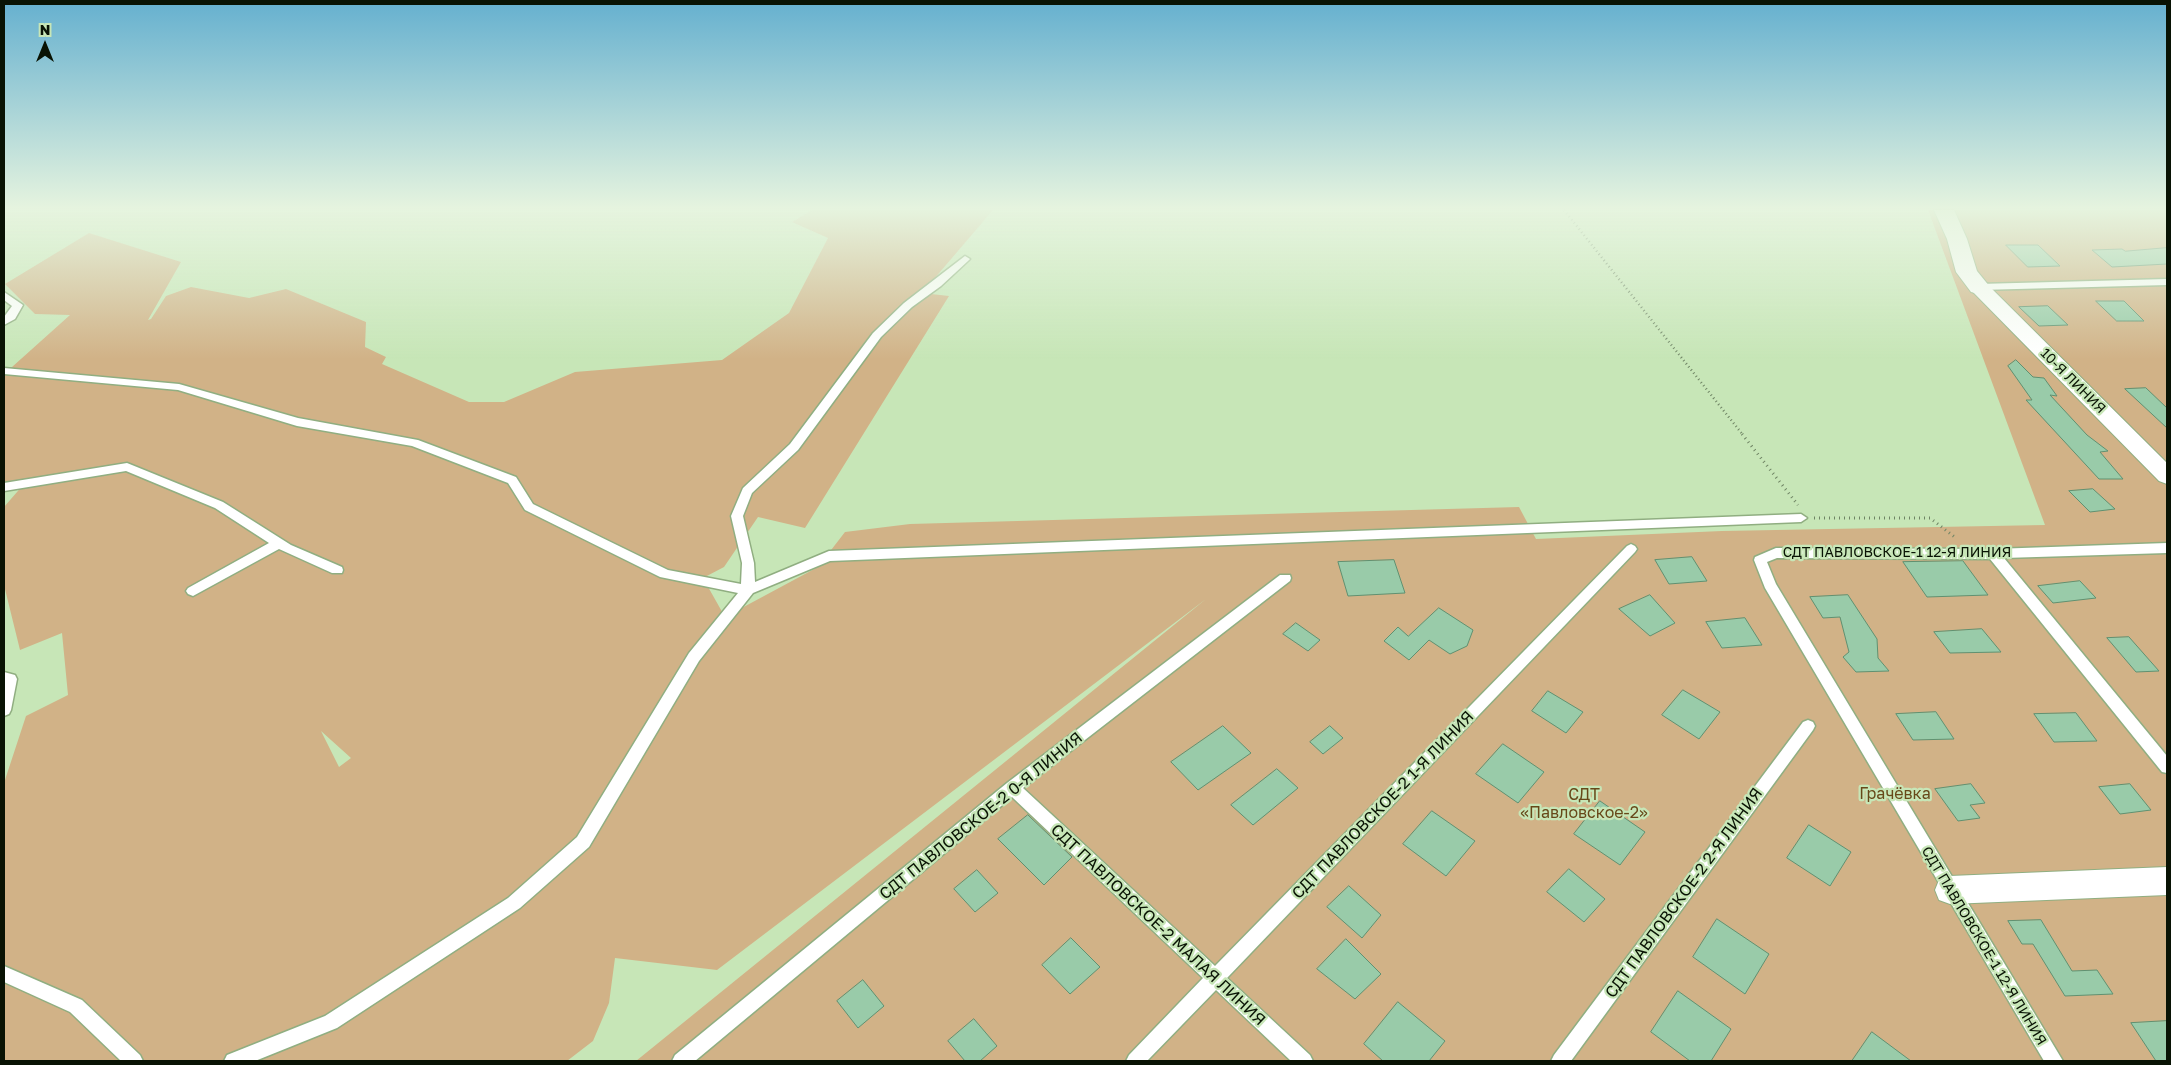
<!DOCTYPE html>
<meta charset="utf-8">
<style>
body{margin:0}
#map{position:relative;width:2171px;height:1065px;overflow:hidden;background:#c7e6b7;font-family:"Golos Text",sans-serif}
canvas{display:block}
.frame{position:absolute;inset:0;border:5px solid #091304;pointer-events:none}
.north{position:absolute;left:20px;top:20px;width:50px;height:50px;-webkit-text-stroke:4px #c7e6b7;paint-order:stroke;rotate:0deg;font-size:14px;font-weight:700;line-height:20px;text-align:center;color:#091304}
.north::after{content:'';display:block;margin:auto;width:18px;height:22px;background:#091304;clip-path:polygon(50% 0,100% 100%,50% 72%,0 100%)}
</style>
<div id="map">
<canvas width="2171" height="1065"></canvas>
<div class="frame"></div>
<div class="north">N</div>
</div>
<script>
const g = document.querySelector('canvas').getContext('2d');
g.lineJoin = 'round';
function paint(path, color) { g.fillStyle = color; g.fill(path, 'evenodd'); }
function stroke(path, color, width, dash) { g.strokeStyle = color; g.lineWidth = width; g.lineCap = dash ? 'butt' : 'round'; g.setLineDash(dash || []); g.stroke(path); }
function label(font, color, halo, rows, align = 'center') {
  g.font = font + ' "Golos Text",sans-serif'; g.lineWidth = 4.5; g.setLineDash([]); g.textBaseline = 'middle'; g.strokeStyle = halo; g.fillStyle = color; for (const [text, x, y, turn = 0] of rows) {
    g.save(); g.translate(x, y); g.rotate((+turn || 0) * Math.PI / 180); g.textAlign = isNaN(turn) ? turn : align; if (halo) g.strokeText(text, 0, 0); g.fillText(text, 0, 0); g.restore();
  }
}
paint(new Path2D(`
 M 812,210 L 993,210 L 922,293 L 949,296 L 805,528 L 758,517 L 724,567 L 703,578 L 725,617 L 818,567 L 845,532 L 910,524 L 1519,507 L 1536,539 L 1722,531 L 2045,525 L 1928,210 L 2167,210 L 2167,1061 L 636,1061 L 1206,599 L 717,970 L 615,958 L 609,1003 L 593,1041 L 567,1061 L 4,1061 L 4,783 L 26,716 L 68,695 L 62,633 L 20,650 L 4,585 L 4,507 L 24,484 L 4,482 L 4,367 L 12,367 L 70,315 L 35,314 L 5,284 L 89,233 L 181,262 L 148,320 L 151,319 L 166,296 L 191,287 L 249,298 L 286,289 L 366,322 L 365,347 L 386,357 L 382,364 L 469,402 L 504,402 L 575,372 L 722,360 L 789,313 L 828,238 L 792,222 ZM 321,731 L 351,758 L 339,767 Z`), '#d1b287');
const building = new Path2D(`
 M 2006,245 L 2038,245 L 2060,266 L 2028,267 Z
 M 2167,248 L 2167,264 L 2112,267 L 2092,250 L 2122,249 L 2125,251 Z
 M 2096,301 L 2124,301 L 2144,321 L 2117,321 Z
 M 2048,306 L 2068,325 L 2039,326 L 2019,307 Z
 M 2016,360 L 2033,377 L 2044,378 L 2057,396 L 2050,395 L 2087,435 L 2108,451 L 2100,452 L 2123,479 L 2099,479 L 2026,400 L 2032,400 L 2008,366 Z
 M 2146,388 L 2167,408 L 2167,428 L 2125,389 Z
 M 2093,489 L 2115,509 L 2090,512 L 2069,491 Z
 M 1692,557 L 1707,581 L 1669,584 L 1655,560 Z
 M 1394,560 L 1405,593 L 1348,596 L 1338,562 Z
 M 1963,561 L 1988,595 L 1927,597 L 1903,562 Z
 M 2080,581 L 2096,598 L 2053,603 L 2038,586 Z
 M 1650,595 L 1675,623 L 1650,636 L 1619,609 Z
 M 1848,595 L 1877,639 L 1878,658 L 1889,671 L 1856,672 L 1843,657 L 1849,652 L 1840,617 L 1823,618 L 1810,597 Z
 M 1439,608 L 1473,630 L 1467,646 L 1450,654 L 1429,640 L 1409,660 L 1384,641 L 1398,627 L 1408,636 Z
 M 1745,618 L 1762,645 L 1722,648 L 1706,622 Z
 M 1296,623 L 1320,640 L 1308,651 L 1283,634 Z
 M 1982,629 L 2001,652 L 1950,653 L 1934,632 Z
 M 2129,637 L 2159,671 L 2136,672 L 2107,638 Z
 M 1683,690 L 1720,712 L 1699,739 L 1662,715 Z
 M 1548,691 L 1583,712 L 1566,733 L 1532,711 Z
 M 1936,712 L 1954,739 L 1913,740 L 1896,714 Z
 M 2076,713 L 2097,741 L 2054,742 L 2034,714 Z
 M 1223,726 L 1251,753 L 1198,790 L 1171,762 Z
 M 1330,726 L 1343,738 L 1323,754 L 1310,742 Z
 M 1503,744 L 1544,772 L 1518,803 L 1476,774 Z
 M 1277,769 L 1298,788 L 1253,825 L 1231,805 Z
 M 1971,784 L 1985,803 L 1970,805 L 1980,818 L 1958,821 L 1935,789 Z
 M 2130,784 L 2151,810 L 2120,814 L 2099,787 Z
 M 1600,801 L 1645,832 L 1620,865 L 1574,834 Z
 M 1432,811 L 1475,841 L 1446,876 L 1403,844 Z
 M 1028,815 L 1072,857 L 1044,885 L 998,839 Z
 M 1809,825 L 1851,852 L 1830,886 L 1787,858 Z
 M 1569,869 L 1605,899 L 1584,922 L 1547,892 Z
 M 977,870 L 998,893 L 975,912 L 954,889 Z
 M 1349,886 L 1381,915 L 1362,938 L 1327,907 Z
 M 1717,919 L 1769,954 L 1745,994 L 1693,957 Z
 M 2041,920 L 2072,971 L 2097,970 L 2113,994 L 2065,996 L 2033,944 L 2022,944 L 2008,921 Z
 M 1071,938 L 1100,967 L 1070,994 L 1042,965 Z
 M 1346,939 L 1381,974 L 1355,999 L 1317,969 Z
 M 863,980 L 884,1006 L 858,1028 L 837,1001 Z
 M 1678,991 L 1731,1029 L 1711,1061 L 1690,1061 L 1651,1032 Z
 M 1398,1002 L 1445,1041 L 1429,1061 L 1383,1061 L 1364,1044 Z
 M 974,1019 L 997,1046 L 980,1061 L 965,1061 L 948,1041 Z
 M 2167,1021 L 2167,1061 L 2156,1061 L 2131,1023 Z
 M 1872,1032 L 1911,1061 L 1852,1061 Z`);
paint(building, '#99cba9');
stroke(building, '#609171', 1);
const service = new Path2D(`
 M 965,256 L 970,259 L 968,261 L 941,286 L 912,307 L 881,337 L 798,450 L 752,493 L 743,516 L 754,563 L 755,582 L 829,551 L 1801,514 L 1807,518 L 1801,522 L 830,561 L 753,593 L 699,661 L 589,847 L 520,908 L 337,1028 L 255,1061 L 224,1061 L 227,1055 L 325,1016 L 508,898 L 577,837 L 689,653 L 738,593 L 660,577 L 525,510 L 508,483 L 412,446 L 297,426 L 178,390 L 4,374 L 4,368 L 179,384 L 298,418 L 418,440 L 516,477 L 533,504 L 668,570 L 741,584 L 742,563 L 731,516 L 743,488 L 790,444 L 873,333 L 904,303 Z
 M 2167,279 L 2167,285 L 1979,290 L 1974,287 L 1979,284 Z
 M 4,292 L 23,305 L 15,319 L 4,325 L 4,317 L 12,306 L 4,300 Z
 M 127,463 L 223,502 L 291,545 L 342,567 L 343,570 L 342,573 L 332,573 L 279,549 L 193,596 L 188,594 L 186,591 L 188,588 L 269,543 L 215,508 L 126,471 L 4,491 L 4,483 Z
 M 2167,543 L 2167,553 L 2004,558 L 2167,756 L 2167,773 L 2162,772 L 1990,559 L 1777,558 L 1767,562 L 1776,584 L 2063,1061 L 2044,1061 L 1765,588 L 1754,560 L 1755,557 L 1776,548 L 1993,549 Z
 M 1631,544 L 1635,546 L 1637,549 L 1635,552 L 1227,978 L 1310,1055 L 1313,1061 L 1291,1061 L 1216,990 L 1147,1061 L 1126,1061 L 1129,1055 L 1203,978 L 1012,797 L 695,1061 L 672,1061 L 675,1055 L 1007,783 L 1280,575 L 1290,575 L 1291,578 L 1290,581 L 1023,788 L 1215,966 L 1627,546 Z
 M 4,672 L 15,675 L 17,679 L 11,710 L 9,714 L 4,716 Z
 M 1808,720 L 1813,722 L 1815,726 L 1813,730 L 1571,1061 L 1551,1061 L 1554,1055 L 1803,722 Z
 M 4,966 L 82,1000 L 140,1055 L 143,1061 L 121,1061 L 70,1012 L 4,982 Z`);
const minor = new Path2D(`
 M 1979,281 L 1986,283 L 2167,463 L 2167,484 L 2159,481 L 1972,291 L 1969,287 L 1972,283 Z
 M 2167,867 L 2167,895 L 1950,904 L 1939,900 L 1935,890 L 1939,880 L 1950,876 Z`);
const tertiary = new Path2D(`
 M 1934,210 L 1954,210 L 1967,239 L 1977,271 L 1990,287 L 1987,292 L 1979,294 L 1971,292 L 1956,272 L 1947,239 Z`);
stroke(service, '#90ae81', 3);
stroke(minor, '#90ae81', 2);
stroke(tertiary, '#90ae81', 2);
stroke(new Path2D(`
 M 1564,210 L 1743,435`), '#6f8464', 2.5, [1, 3]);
stroke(new Path2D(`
 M 1742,434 L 1798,505
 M 1814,518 L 1930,518 L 1956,538`), '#6f8464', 3, [1, 4]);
paint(service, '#fff');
paint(minor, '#fff');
paint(tertiary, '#fff');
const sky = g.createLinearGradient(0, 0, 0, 359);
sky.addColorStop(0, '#65b0cf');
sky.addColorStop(0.58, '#e6f4df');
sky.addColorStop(1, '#e6f4df00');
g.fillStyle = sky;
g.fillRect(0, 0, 2171, 359);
label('14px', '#091304', '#c7e6b7', [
 ["10-Я ЛИНИЯ",2073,381,45],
 ["СДТ ПАВЛОВСКОЕ-1 12-Я ЛИНИЯ",1897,553],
 ["СДТ ПАВЛОВСКОЕ-1 12-Я ЛИНИЯ",1984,946,59]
]);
label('16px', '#674819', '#c7e6b7', [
 ["Грачёвка",1895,794],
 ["СДТ",1584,795],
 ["«Павловское-2»",1584,813]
]);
label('16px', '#091304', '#c7e6b7', [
 ["СДТ ПАВЛОВСКОЕ-2 1-Я ЛИНИЯ",1383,805,-46],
 ["СДТ ПАВЛОВСКОЕ-2 0-Я ЛИНИЯ",981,816,-39],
 ["СДТ ПАВЛОВСКОЕ-2 2-Я ЛИНИЯ",1684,893,-54],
 ["СДТ ПАВЛОВСКОЕ-2 МАЛАЯ ЛИНИЯ",1158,925,43]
]);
</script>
